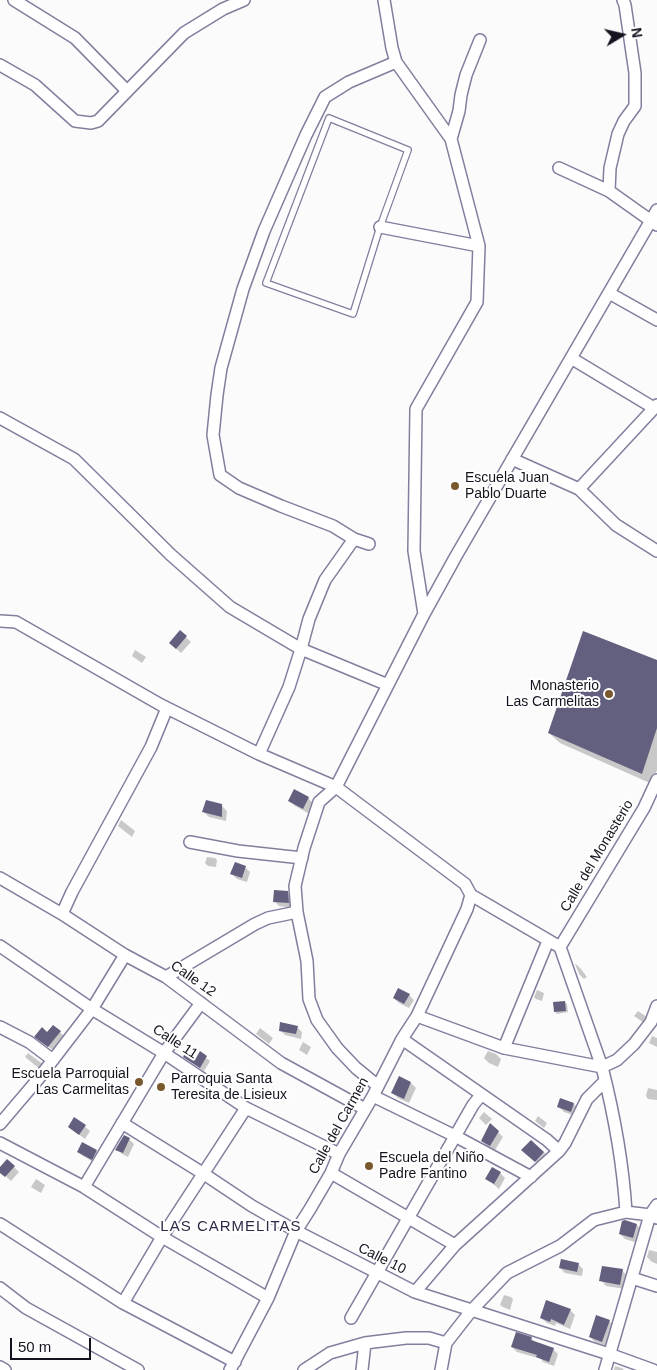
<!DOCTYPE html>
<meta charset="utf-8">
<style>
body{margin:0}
#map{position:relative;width:657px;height:1370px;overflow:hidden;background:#fbfbfb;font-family:Arial,sans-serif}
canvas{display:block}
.north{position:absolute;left:597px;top:10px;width:50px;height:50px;-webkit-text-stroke:4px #fff;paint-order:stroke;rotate:81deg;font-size:14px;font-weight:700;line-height:20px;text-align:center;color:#15131f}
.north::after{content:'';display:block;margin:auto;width:18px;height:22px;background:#15131f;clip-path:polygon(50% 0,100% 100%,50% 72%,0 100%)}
.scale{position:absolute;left:10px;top:1338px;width:81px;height:22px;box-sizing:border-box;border:2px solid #15131f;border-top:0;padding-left:6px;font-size:15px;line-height:18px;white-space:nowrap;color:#15131f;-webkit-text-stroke:4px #fff;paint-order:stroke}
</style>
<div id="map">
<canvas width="657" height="1370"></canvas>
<div class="north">N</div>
<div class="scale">50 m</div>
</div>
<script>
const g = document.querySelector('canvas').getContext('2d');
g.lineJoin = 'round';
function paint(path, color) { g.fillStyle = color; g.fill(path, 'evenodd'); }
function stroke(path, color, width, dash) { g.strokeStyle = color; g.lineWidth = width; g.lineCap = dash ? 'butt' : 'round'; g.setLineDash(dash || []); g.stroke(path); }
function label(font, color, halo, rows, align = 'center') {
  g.font = font + ' Arial,sans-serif'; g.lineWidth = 4; g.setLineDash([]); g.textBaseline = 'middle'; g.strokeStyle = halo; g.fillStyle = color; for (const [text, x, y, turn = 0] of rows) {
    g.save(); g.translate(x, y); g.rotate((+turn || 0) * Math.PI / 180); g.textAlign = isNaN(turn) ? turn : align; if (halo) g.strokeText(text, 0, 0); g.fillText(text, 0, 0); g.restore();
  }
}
paint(new Path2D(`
 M 180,632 L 191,642 L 181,653 L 170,643 Z
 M 135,650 L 146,657 L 142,663 L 132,656 Z
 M 657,661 L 657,770 L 652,784 L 560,743 L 549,733 Z
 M 308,798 L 313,803 L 308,813 L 295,806 L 290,801 Z
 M 222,806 L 227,811 L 226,821 L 209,817 L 204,812 Z
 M 121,820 L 135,831 L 132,837 L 118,826 Z
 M 207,857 L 215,858 L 217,860 L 216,867 L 208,866 L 205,863 Z
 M 245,867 L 250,872 L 247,882 L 237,879 L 232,874 Z
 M 287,892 L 292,897 L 293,908 L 279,906 L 274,901 Z
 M 575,964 L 576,964 L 581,969 L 587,977 L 584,979 L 579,974 Z
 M 537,990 L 544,993 L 542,1001 L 536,999 L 534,997 Z
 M 409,995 L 414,1000 L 409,1008 L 399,1003 L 394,998 Z
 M 565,1002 L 567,1004 L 568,1012 L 557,1014 L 555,1011 Z
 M 638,1011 L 647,1017 L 644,1023 L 634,1016 Z
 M 54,1026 L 65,1037 L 53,1050 L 40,1041 Z
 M 297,1027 L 302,1032 L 301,1039 L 285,1035 L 280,1030 Z
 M 260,1028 L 273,1038 L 269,1044 L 256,1034 Z
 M 652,1036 L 657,1038 L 657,1047 L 649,1043 Z
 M 303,1042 L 311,1047 L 307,1055 L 299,1050 Z
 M 488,1051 L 496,1054 L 501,1059 L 498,1067 L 489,1063 L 484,1058 Z
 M 28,1053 L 44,1065 L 41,1070 L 25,1057 Z
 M 200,1053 L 210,1061 L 204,1071 L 188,1060 L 196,1060 Z
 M 399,1078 L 411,1083 L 416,1088 L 409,1103 L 398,1098 L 393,1093 Z
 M 648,1088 L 657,1090 L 657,1100 L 648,1099 L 646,1096 Z
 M 574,1104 L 579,1109 L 576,1116 L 564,1112 L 559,1107 Z
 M 484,1112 L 492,1119 L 486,1125 L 479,1118 Z
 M 538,1116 L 547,1123 L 544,1128 L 535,1121 Z
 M 75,1118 L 90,1131 L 85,1139 L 69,1127 Z
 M 498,1132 L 503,1137 L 495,1150 L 487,1146 L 482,1141 Z
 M 129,1139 L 134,1144 L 128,1157 L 122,1154 L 117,1149 Z
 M 78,1151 L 96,1151 L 101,1156 L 97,1164 L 83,1156 Z
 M 544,1152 L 548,1157 L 541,1166 L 528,1155 Z
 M 14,1167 L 19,1172 L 11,1181 L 0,1171 L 0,1169 Z
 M 500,1173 L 505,1178 L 499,1189 L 487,1179 Z
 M 36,1179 L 45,1185 L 41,1193 L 31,1187 Z
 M 637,1225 L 642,1230 L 638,1243 L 625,1239 L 620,1234 Z
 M 649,1250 L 657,1252 L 657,1264 L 652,1262 L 647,1257 Z
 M 578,1264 L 583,1269 L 582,1276 L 565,1273 L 560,1268 Z
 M 622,1270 L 627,1276 L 625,1289 L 606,1286 L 601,1280 Z
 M 504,1295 L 511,1297 L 513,1299 L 510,1310 L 503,1307 L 500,1305 Z
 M 570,1310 L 575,1315 L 570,1329 L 556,1323 L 555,1326 L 547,1323 L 541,1318 Z
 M 609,1321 L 614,1326 L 607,1346 L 595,1342 L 590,1337 Z
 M 531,1338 L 536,1343 L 553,1349 L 558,1354 L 554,1366 L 543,1362 L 541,1359 L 517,1352 L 512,1347 Z
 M 615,1366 L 622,1368 L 624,1370 L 614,1370 Z`), '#0003');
paint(new Path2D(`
 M 180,630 L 187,636 L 176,649 L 169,643 Z
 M 583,631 L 657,660 L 657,728 L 642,774 L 548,733 Z
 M 294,789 L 309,797 L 303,809 L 288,801 Z
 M 206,800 L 222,804 L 222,817 L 202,812 Z
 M 235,862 L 246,866 L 242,878 L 230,874 Z
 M 274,890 L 288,891 L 289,903 L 273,902 Z
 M 398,988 L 410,994 L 404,1004 L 393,998 Z
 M 565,1001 L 566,1011 L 554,1012 L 553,1002 Z
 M 280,1022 L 298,1026 L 296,1034 L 279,1031 Z
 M 53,1025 L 61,1031 L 48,1047 L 34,1037 L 42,1027 L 47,1032 Z
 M 186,1051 L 196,1058 L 200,1051 L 207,1056 L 200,1068 L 183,1057 Z
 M 399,1076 L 411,1082 L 404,1099 L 391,1093 Z
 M 560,1098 L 574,1103 L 571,1112 L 557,1107 Z
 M 74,1117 L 86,1125 L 79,1135 L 68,1127 Z
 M 490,1123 L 499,1131 L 490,1146 L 481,1141 Z
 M 124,1135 L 130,1138 L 123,1153 L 115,1150 Z
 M 531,1140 L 544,1152 L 535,1162 L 521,1150 Z
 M 82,1142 L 97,1150 L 92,1160 L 77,1152 Z
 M 7,1159 L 15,1166 L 5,1177 L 0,1173 L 0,1167 Z
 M 492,1167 L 501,1172 L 494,1184 L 485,1179 Z
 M 625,1220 L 637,1224 L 633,1238 L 619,1234 L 622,1221 Z
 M 561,1259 L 579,1263 L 577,1272 L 559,1268 Z
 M 602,1266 L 623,1269 L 620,1285 L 599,1281 Z
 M 546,1300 L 571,1309 L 564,1325 L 551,1319 L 550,1322 L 540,1318 Z
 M 596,1315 L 610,1320 L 602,1342 L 589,1337 Z
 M 516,1332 L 532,1337 L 531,1340 L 554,1348 L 549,1362 L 536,1357 L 537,1355 L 511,1347 Z`), '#635f7e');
const service = new Path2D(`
 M 329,118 L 408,150 L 380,227 L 353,314 L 266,283 Z`);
const minor = new Path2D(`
 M 14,0 L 75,38 L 127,91
 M 384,0 L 392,48 L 396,62 L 451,139 L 479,246 L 477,302 L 416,409 L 414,551 L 424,614
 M 0,65 L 35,85 L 75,121 L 91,123 L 98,121 L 184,33 L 223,9 L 244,0
 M 451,139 L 459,111 L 461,95 L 466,75 L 480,40
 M 559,168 L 609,191 L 657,225
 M 609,191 L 610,168 L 618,134 L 624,121 L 635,106 L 635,73 L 625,5 L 623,0
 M 380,227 L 479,246
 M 609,293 L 657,320
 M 571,358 L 654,408
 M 0,418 L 74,459 L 171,555 L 230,607 L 301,649 L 388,685
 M 512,459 L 579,489 L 616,525 L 657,551
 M 579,489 L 657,405
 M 354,539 L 369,544
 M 0,621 L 16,622 L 161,705 L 259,754 L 336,787 L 319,802 L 304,848 L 295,886 L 297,912 L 307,961 L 309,999 L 317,1020 L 337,1048 L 356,1068 L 378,1086
 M 259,754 L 289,687 L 301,649 L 309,619 L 325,580 L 354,539 L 333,526 L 281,506 L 239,488 L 220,475 L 213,435 L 217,395 L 221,368 L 243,289 L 264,231 L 306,135 L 325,97 L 349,82 L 396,62
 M 190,842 L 238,851 L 302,858
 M 0,878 L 62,914 L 125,955 L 166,977 L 281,1063 L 365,1109
 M 62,914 L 72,892 L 151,747 L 167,708
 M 0,946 L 92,1009 L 164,1053 L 246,1108 L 339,1154
 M 560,947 L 644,808 L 657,780
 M 166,977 L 255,924 L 268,918 L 297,912
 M 417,1016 L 504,1048 L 602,1067 L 617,1060 L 634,1044 L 651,1022 L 657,1006
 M 0,1027 L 29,1042 L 53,1060
 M 402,1039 L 547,1140 L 559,1151
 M 504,1048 L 548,941
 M 373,1096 L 455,1136 L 531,1177
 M 122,1123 L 204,1174 L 252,1206 L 296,1231 L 415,1292 L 609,1354 L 653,1370
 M 0,1124 L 39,1078 L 92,1009 L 125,955
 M 0,1143 L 84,1187 L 162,1237 L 268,1298
 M 331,1173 L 455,1245
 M 84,1187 L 164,1053 L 201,1003
 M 626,1212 C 623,1164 614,1114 602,1067 L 560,947 L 471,895 L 465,884 L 336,787 L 424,614 L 456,556 L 657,210
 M 0,1224 L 123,1303 L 235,1362
 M 632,1278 L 657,1286
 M 0,1288 L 26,1308 L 138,1370
 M 415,1292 L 455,1245 L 559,1151 L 565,1143 L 587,1099 L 605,1081
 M 123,1303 L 162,1237 L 246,1108
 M 351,1318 L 473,1105 L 481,1095
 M 0,1367 L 5,1370
 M 230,1370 L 268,1298 L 296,1231 L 310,1209 L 331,1173 L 339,1154 L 373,1096 L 402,1039 L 417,1016 L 467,909 L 471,895
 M 304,1370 L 330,1353 L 365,1343 L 406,1338 L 429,1338 L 446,1343
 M 362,1370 L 365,1343
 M 441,1370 L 446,1343 L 471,1311 L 507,1273 L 560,1246 L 594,1220 L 626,1212 L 650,1215 L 657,1218
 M 605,1370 L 650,1215 L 657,1205`);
stroke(service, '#827e9e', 8);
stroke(minor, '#827e9e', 14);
stroke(service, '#fff', 5.5);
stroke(minor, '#fff', 11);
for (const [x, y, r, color] of [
 [455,486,5,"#78592e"],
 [609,694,5,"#78592e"],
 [139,1082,5,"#78592e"],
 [161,1087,5,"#78592e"],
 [369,1166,5,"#78592e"]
]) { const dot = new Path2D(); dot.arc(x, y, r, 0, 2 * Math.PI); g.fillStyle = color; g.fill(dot); stroke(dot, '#fff', 2); }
label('14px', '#15131f', '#fff', [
 ["Escuela Juan",465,478],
 ["Pablo Duarte",465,494],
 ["Monasterio",599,686,"right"],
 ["Las Carmelitas",599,702,"right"],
 ["Escuela Parroquial",129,1074,"right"],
 ["Las Carmelitas",129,1090,"right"],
 ["Parroquia Santa",171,1079],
 ["Teresita de Lisieux",171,1095],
 ["Escuela del Niño",379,1158],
 ["Padre Fantino",379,1174]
], 'left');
label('14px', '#15131f', '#fff', [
 ["Calle del Monasterio",597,856,-59],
 ["Calle 12",193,979,35],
 ["Calle 11",175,1042,33],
 ["Calle del Carmen",339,1126,-61],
 ["Calle 10",382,1259,27]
]);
g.letterSpacing = '1px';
label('15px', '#2f2a46', '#fff', [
 ["LAS CARMELITAS",231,1227]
]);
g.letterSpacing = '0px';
</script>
